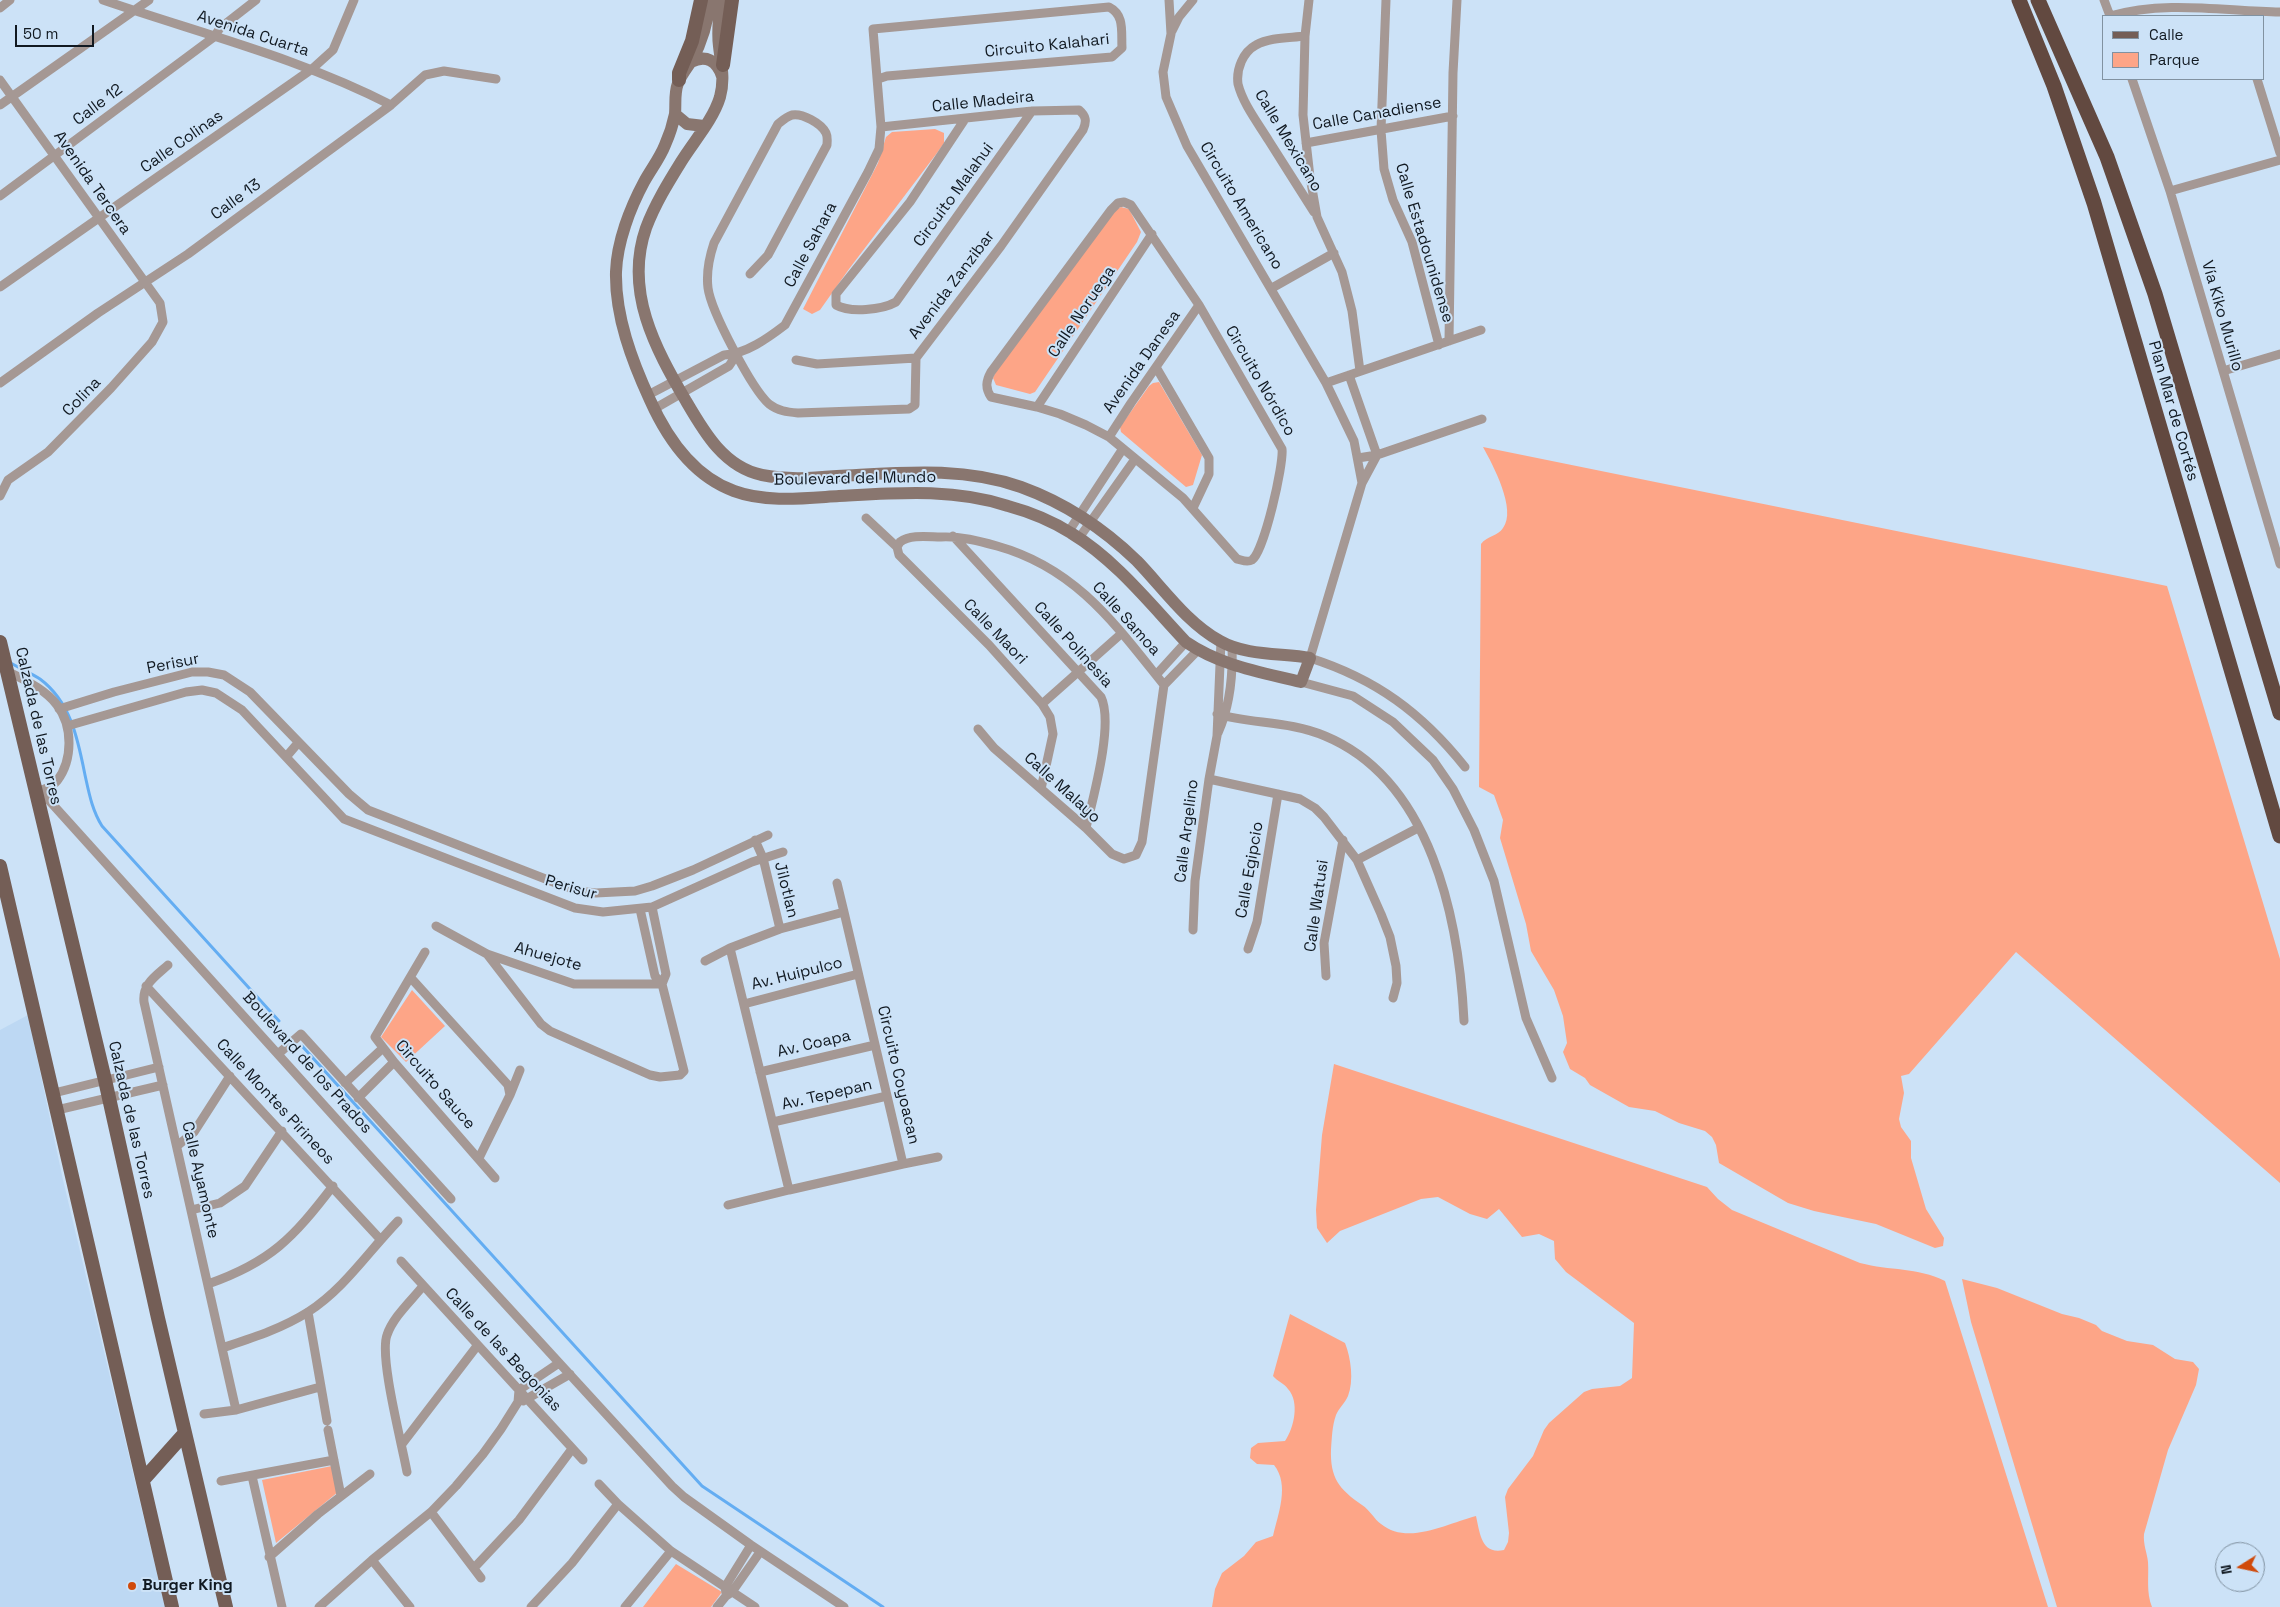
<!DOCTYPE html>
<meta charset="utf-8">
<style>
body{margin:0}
#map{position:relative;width:2280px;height:1607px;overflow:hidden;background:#cce2f7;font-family:"Space Grotesk",sans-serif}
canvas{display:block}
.legend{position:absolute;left:2102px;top:15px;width:162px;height:65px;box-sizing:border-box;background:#cce2f7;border:1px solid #8192a1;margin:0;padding:6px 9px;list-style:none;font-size:15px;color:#111921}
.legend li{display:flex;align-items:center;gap:10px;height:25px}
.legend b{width:25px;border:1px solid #8192a1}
.north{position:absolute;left:2215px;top:1542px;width:50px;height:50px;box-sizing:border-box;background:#cce2f7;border:1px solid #8192a1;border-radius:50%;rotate:260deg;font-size:14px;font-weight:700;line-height:20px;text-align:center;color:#111921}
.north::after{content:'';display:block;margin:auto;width:18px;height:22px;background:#d04a0b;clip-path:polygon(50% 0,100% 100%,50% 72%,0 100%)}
.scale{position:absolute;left:15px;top:25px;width:79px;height:22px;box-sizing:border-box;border:2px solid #111921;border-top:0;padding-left:6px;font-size:15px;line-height:18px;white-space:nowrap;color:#111921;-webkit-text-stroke:4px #cce2f7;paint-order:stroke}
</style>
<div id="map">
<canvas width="2280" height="1607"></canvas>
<ul class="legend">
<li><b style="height:6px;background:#745e56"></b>Calle</li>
<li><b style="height:14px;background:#fda587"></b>Parque</li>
</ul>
<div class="north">N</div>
<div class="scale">50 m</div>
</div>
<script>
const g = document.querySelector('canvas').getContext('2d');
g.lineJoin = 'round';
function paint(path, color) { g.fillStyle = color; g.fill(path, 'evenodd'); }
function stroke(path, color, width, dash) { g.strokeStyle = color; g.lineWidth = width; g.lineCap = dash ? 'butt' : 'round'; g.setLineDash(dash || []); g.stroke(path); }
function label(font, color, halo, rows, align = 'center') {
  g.font = font + ' "Space Grotesk",sans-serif'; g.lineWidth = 4; g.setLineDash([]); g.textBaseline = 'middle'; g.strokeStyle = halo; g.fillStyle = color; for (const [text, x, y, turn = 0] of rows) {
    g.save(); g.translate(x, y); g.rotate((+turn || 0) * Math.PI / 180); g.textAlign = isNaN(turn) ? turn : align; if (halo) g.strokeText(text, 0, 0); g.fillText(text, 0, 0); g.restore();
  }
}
paint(new Path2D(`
 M 28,1015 L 63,1180 L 165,1607 L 0,1607 L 0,1030 Z`), '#bdd8f3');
paint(new Path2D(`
 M 935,129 L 944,133 L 944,143 L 937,153 L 849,269 L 820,310 L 812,314 L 803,309 L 878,163 L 886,137 L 892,132 Z
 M 1121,207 L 1129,209 L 1141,232 L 1137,242 L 1035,392 L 1030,394 L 996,385 L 993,378 L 997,369 L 1115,210 Z
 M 1159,382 L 1202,455 L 1193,485 L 1186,487 L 1121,432 L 1120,427 L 1149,386 L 1153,383 Z
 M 1483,447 L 2167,586 L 2280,959 L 2280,1183 L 2016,952 L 1909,1074 L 1901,1076 L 1904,1093 L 1899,1119 L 1901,1127 L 1911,1141 L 1911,1158 L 1926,1209 L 1944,1238 L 1943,1246 L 1935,1248 L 1876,1224 L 1814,1211 L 1788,1203 L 1719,1163 L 1716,1145 L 1712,1137 L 1705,1131 L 1679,1123 L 1655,1111 L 1629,1107 L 1590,1085 L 1585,1078 L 1570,1069 L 1563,1052 L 1567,1043 L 1563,1016 L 1554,990 L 1531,951 L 1526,924 L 1500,838 L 1503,820 L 1494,795 L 1479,787 L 1481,544 C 1487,536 1498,536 1503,528 C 1517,510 1493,465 1483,447 Z
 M 412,990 L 445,1026 L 406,1062 L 381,1037 Z
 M 1334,1064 L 1707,1187 L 1718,1199 L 1732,1210 L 1860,1263 C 1890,1271 1917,1267 1945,1281 L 2048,1607 L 1212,1607 L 1215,1589 L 1222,1573 L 1244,1556 L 1256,1542 L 1273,1536 C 1278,1514 1290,1485 1274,1465 L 1257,1464 L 1250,1458 L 1251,1448 L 1258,1443 L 1285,1441 C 1294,1428 1300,1402 1288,1389 C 1285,1384 1277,1381 1273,1376 L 1290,1314 L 1345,1343 C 1351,1358 1354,1381 1348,1396 C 1345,1403 1339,1408 1336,1415 C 1332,1426 1332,1438 1331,1449 C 1330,1478 1339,1489 1362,1505 C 1370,1510 1374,1519 1381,1524 C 1408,1546 1448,1523 1476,1516 C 1480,1533 1481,1555 1504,1550 L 1508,1542 L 1509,1533 L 1505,1497 L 1508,1489 L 1533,1456 L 1544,1430 L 1549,1423 L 1584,1392 L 1592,1389 L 1620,1386 L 1632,1378 L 1634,1323 L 1566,1272 L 1555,1259 L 1554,1241 L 1539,1234 L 1522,1237 L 1499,1209 L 1487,1219 L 1470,1214 L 1438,1197 L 1421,1199 L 1340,1231 L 1327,1243 L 1317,1228 L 1316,1210 L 1322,1135 Z
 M 1962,1279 L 1997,1288 L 2062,1314 L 2079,1318 L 2096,1325 L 2102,1331 L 2127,1341 L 2153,1345 L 2175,1359 L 2193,1362 L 2199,1369 L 2196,1385 L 2168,1450 L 2144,1534 C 2143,1544 2147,1553 2148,1562 C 2149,1577 2146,1592 2152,1607 L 2057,1607 L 1971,1322 Z
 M 332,1466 L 338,1492 L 276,1543 L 262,1480 Z
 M 676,1564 L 722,1592 L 711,1607 L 643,1607 Z`), '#fda587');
stroke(new Path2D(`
 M 9,662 C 19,668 31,673 40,679 C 71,702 78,740 85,775 C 89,793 92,810 102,826 L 279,1021
 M 302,1046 L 702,1486 L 883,1607`), '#64adf2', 3);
stroke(new Path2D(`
 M 103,0 C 199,33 300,58 391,105
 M 1169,0 L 1171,34 L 1163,72 L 1166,97 L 1187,146 L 1326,383 L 1354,441 L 1362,483
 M 1309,0 L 1305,36 L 1303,115 L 1310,177 L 1317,217 L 1342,272 L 1352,311 L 1360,371
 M 1386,0 L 1381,130 L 1384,169 L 1393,200 L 1412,242 L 1439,345
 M 2104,0 L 2110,16 C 2166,0 2223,11 2280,12
 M 0,8 L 10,0
 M 1172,31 L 1179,17 L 1193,0
 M 1305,36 C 1290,38 1270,37 1256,45 C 1243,52 1236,69 1238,84 C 1243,104 1258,123 1269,141 C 1284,165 1299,188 1314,212
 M 2132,79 L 2170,191 L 2280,564
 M 2257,79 L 2280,153
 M 0,80 L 160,303 L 163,322 L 152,342 L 111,388 L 48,452 L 8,480 L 0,496
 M 0,105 L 149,0
 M 965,119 L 910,202 L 836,294 L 836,305 C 850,313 882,310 896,302 L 1032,111
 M 1306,143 L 1453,116
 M 2170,191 L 2280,160
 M 0,196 L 214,37 L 220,28 L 256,0
 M 1124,202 L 1131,205 L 1199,305 L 1282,449 C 1284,464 1264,552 1252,560 C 1247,563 1242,560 1237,559 L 1183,498 L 1109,437 L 1086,425 L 1060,414 L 1037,407 L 991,397 C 985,388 986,381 991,372 L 1111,210 L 1118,203 Z
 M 750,274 L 768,255 L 827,145 C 827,142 828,137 826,133 C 821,123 802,113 792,115 C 786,117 783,120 778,124 L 714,243 C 709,258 706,272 708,288 C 711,311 752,389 769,404 C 778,411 787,412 798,413 L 909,409 L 915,405 L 916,358 L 1001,246 L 1083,130 C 1087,121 1086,116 1079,110 L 1032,111 L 881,127
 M 0,287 L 312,69 L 333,50 L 354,0
 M 1272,288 L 1334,253
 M 1449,341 L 1453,73 L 1457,0
 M 796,360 L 817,364 L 916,358
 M 1156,367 L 1209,458 L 1209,474 L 1193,508
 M 2223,371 L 2280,354
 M 1349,375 L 1377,455
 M 0,383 L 98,313 L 188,254 L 391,105 L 425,75 L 444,71 L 496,79
 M 1326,383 L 1481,330
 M 648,395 L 724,355 C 746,354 768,338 785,325 L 868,172 L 879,149 L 881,127 L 873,29 L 1109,7 C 1125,15 1121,32 1122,48 L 1112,57 L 887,76 L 878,79
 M 1037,407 L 1152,234
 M 654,409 L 729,366 L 737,354
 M 1109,437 L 1131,403 L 1199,305
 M 1377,455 L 1362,483 L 1310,658 C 1376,679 1422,713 1465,767
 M 1358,458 L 1377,455 L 1482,419
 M 866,518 L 897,547 L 899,555 L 989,645 L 1042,704 L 1050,717 L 1053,734 L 1041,789
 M 1069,531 L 1122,450
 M 953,536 L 1101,697 C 1114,724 1093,798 1086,828
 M 1079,538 L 1135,459
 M 897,547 L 900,542 C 911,534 929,537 941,537 C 960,536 979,541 997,546 C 1076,568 1115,624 1164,685 L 1142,842 L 1136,855 L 1124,859 L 1112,854 L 1086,828 L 994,748 L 978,729
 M 7,671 C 24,680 45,689 57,705 C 73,726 73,760 57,781 C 53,786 46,788 41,791
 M 1156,675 L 1186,642
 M 1301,682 L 1353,696 L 1393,722 L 1433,760 L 1453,789 L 1474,830 L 1494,881 L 1526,1018 L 1552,1078
 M 1164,685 L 1198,650
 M 1042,704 L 1122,633
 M 59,709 L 114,692 L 192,672 L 208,672 L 224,675 L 250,692 L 349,794 L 368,810 L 561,885 L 578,891 L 596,893 L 635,891 L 652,886 L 693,870 L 768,835
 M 1217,714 C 1252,724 1290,721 1325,736 C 1431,780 1459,919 1464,1021
 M 67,726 L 186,692 L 202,690 L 216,693 L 242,710 L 344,819 L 575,908 L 603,912 L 652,907 L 752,862 L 783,852
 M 1218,733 C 1230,706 1233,675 1232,646
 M 286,757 L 298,743
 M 1209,779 L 1300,799 L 1315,808 L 1324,817 L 1357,860 L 1381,914 L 1390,937 L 1396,966 L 1397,983 L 1393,998
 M 37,787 L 376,1163 L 672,1486 L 684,1497 L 751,1545 L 844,1607
 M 755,840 L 763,858 L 780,929
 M 1357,860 L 1418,828
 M 837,883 L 844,912
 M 652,907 L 666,974 L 662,984
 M 844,912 L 903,1164 L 789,1190 L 730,948 L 780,929 Z
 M 436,926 L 487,954 L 541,1024 L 550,1031 L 650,1075 L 660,1077 L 680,1075 L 684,1071 L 662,984 L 655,976 L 640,909
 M 1193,930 L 1195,881 L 1209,779 L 1217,736 L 1221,641
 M 1248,949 L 1257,922 L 1278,794
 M 425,952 L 375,1037 L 394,1062 L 495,1178
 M 487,954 L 574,984 L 662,984
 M 705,961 L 730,948
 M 168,965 C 156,976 142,984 144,1002 L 236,1410
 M 1326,976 L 1324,943 L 1343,840
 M 411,978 L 508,1085 L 510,1095
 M 146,986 L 380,1239
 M 744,1004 L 858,974
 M 278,1054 L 301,1034 L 451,1199
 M 760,1072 L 875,1045
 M 345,1083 L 383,1048
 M 54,1093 L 159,1067
 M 358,1098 L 394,1062
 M 57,1110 L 163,1085
 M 773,1122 L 887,1096
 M 177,1146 L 194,1132 L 230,1076
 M 479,1158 L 510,1095 L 520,1070
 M 903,1164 L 938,1157
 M 728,1205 L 789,1190
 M 191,1210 L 220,1203 L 245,1186 L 282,1131
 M 401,1261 L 583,1460
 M 208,1284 C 271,1262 293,1238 333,1186
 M 308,1312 L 327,1421
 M 222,1348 C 252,1338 281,1329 308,1312 C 344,1289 368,1252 398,1221
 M 523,1401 L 570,1374
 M 204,1414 L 236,1410 L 320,1387
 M 328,1430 L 341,1496
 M 402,1444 L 477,1346
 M 407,1472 C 402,1444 379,1357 387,1335 C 393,1317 411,1301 423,1286
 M 252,1476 L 282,1607
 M 221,1481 L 334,1460
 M 599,1484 L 618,1504 L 671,1551 L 755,1607
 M 431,1512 L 481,1578
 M 269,1557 L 318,1514 L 370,1474
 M 372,1560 L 410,1607
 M 474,1568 L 519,1520 L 572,1449
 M 726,1593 L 725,1587 L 751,1545
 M 319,1607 L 372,1560 L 431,1512 L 456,1486 L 483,1454 L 501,1429 L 518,1402 L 519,1390 L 559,1363
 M 531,1607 L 572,1563 L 618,1504
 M 625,1607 L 671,1551
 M 717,1607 L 726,1596 L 732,1592 L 760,1552`), '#a59894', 9);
stroke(new Path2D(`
 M 710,0 C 708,21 702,42 692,60 C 687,68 681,75 678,83 C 674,94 676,103 675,114 C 673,124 669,136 665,145 C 660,158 651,169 644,182 C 630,208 617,242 616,272 C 615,316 632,361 650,400 C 667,438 693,476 734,491 C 766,503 806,498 839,496 C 896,493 953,488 1008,506 C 1030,512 1052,521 1071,533 C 1116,560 1151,605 1186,642 C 1221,666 1261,672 1301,682 L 1310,658 C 1282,653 1246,656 1220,641 C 1186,622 1163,588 1137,561 C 1103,528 1065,503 1021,487 C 961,466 899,473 837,476 C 813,478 787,480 762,475 C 724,467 704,432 686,401 C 655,348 624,291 646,228 C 655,204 668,183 681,162 C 694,141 713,120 720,97 C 725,79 721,64 719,46 C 717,31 719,15 721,0
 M 691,62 C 706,54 717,61 722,76
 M 675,114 L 687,124 L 704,126`), '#89766f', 12);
stroke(new Path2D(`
 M 723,65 L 732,0
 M 679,80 L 679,73 L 692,41 L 701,0
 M 0,642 L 105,1080 L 158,1318 L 226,1607
 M 0,866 L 172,1607
 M 143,1480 L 185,1433`), '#745e56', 14);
stroke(new Path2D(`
 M 2019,0 L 2054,86 L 2094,203 L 2280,836
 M 2038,0 L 2107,157 L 2155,294 L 2280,713`), '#624940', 15);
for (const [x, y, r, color] of [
 [132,1586,5,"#d04a0b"]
]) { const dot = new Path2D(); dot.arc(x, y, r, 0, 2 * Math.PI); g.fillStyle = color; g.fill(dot); stroke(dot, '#cce2f7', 2); }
label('16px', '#111921', '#cce2f7', [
 ["Avenida Cuarta",253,34,18],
 ["Circuito Kalahari",1047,46,-6],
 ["Calle Madeira",983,102,-6],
 ["Calle 12",98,105,-37],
 ["Calle Canadiense",1377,114,-10],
 ["Calle Mexicano",1288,141,59],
 ["Calle Colinas",182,142,-35],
 ["Avenida Tercera",92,183,55],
 ["Circuito Malahui",954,195,-54],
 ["Calle 13",236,200,-36],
 ["Circuito Americano",1241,206,59],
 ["Calle Estadounidense",1424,243,73],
 ["Calle Sahara",811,245,-62],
 ["Avenida Zanzibar",952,285,-53],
 ["Calle Noruega",1082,312,-56],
 ["Vía Kiko Murillo",2222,316,74],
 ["Avenida Danesa",1142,362,-55],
 ["Circuito Nórdico",1260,381,60],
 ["Colina",82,397,-46],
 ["Plan Mar de Cortés",2173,411,74],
 ["Boulevard del Mundo",855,479,-1],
 ["Calle Samoa",1126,619,48],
 ["Calle Maori",995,632,46],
 ["Calle Polinesia",1073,645,48],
 ["Perisur",173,664,-11],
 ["Calzada de las Torres",38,726,77],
 ["Calle Malayo",1062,788,42],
 ["Calle Argelino",1187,831,-83],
 ["Calle Egipcio",1250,870,-80],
 ["Perisur",571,888,16],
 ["Jilotlan",786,890,76],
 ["Calle Watusi",1317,906,-82],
 ["Ahuejote",548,957,16],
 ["Av. Huipulco",797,974,-14],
 ["Av. Coapa",814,1044,-13],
 ["Boulevard de los Prados",307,1063,48],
 ["Circuito Coyoacan",898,1075,77],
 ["Circuito Sauce",435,1085,49],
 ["Av. Tepepan",827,1095,-13],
 ["Calle Montes Pirineos",275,1102,47],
 ["Calzada de las Torres",131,1120,77],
 ["Calle Ayamonte",200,1180,77],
 ["Calle de las Begonias",503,1350,47]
]);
label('bold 16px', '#111921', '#cce2f7', [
 ["Burger King",142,1586]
], 'left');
</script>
